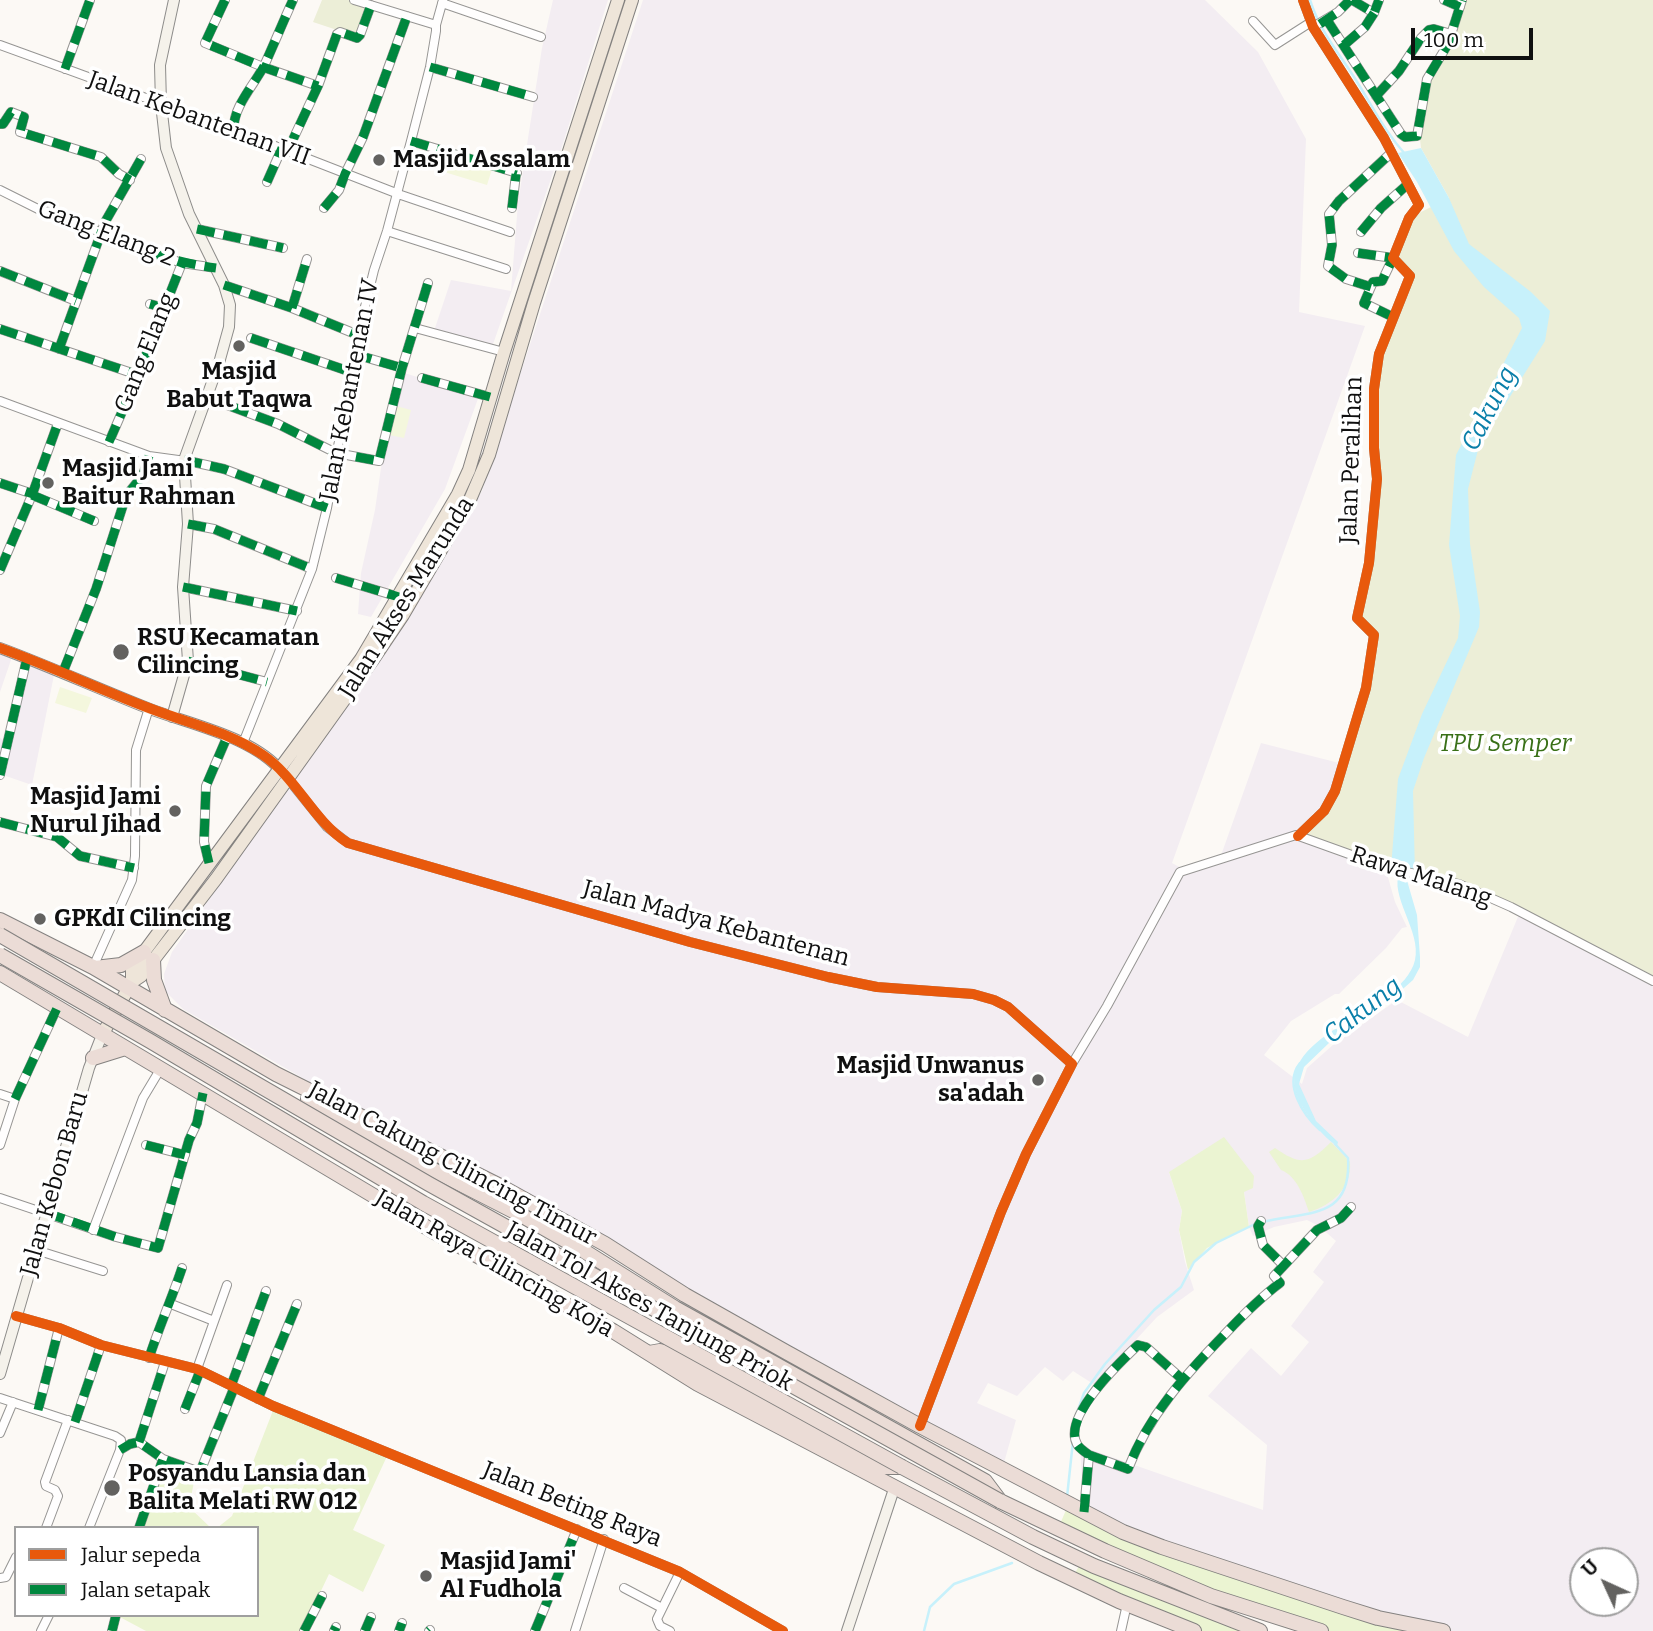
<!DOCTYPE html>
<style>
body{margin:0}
#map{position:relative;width:1653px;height:1631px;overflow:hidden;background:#fcf9f5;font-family:Bitter,serif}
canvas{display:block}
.legend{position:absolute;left:14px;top:1526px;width:245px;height:91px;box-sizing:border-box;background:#fff;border:2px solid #9f9f9f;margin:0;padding:9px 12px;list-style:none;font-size:21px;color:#101010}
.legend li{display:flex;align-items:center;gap:14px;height:35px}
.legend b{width:35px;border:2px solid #9f9f9f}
.north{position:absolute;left:1569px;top:1547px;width:70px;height:70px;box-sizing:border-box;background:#fff;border:2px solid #9f9f9f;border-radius:50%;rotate:315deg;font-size:19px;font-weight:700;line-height:28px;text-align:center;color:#101010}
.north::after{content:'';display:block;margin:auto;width:24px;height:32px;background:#636260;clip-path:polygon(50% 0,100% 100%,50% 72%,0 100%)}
.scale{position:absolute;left:1411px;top:28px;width:122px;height:32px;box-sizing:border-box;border:4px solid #101010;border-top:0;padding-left:9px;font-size:21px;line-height:24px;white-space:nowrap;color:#101010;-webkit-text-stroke:5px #fff;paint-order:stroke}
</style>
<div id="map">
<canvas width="1653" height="1631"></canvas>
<ul class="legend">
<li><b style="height:9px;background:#e8590c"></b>Jalur sepeda</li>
<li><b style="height:9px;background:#00873e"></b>Jalan setapak</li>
</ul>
<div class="north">U</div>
<div class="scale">100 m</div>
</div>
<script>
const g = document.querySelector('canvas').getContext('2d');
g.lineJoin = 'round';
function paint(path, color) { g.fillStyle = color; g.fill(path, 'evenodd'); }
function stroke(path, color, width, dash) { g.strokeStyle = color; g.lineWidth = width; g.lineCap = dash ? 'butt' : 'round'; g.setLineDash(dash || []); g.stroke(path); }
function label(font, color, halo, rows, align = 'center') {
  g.font = font + ' Bitter,serif'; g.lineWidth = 7; g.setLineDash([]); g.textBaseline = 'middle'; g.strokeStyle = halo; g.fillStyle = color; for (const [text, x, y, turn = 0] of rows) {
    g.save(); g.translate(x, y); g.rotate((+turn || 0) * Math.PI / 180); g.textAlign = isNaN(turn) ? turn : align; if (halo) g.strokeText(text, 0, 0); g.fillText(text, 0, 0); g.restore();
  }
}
paint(new Path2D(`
 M 553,0 L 608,0 L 559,156 L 492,347 L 434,331 L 451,280 L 511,291 L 518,203 L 542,48 Z
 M 643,0 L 1205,0 L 1258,52 L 1306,139 L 1299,312 L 1365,326 L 1172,863 L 1185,870 L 1219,861 L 1261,743 L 1343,764 L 1385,867 L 1395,902 L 1407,927 L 1402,928 L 1386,948 L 1339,994 L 1335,994 L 1291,1021 L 1264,1055 L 1302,1084 L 1307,1068 L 1334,1044 L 1397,1000 L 1468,1037 L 1520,912 L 1653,980 L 1653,1631 L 1443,1631 L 1378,1618 L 1084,1512 L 1080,1446 L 1263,1510 L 1267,1445 L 1208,1396 L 1251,1348 L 1281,1376 L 1309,1342 L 1291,1326 L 1324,1282 L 1313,1272 L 1336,1241 L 1319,1226 L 1307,1220 L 1274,1227 L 1253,1236 L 1249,1227 L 1244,1192 L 1169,1172 L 1182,1211 L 1179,1230 L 1185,1262 L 1194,1290 L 1157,1317 L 1108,1370 L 1098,1387 L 1073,1371 L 1063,1381 L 1045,1367 L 1017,1396 L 988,1383 L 977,1403 L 1016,1420 L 1002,1470 L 826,1380 L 183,1009 L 165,991 L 164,974 L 172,952 L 395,635 L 482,491 ZM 1583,1561 L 1625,1561 L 1625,1603 L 1583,1603 Z
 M 401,372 L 479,396 L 445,489 L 371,617 L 358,614 L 361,573 L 375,510 L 388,419 Z
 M 0,652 L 12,657 L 0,692 Z
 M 24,661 L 54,675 L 32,785 L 0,774 L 0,738 L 4,740 Z`), '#f3edf2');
paint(new Path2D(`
 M 1224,1137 L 1254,1176 L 1253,1188 L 1244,1192 L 1249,1227 L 1207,1248 L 1188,1270 L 1179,1230 L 1182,1211 L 1169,1172 Z
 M 1331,1142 L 1350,1162 C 1352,1188 1332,1205 1309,1212 C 1304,1197 1297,1176 1281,1170 L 1269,1152 L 1275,1148 C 1301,1166 1309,1164 1331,1142 Z
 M 274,1408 L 388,1454 L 353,1530 L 385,1545 L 363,1592 L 329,1574 L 302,1631 L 146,1631 L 116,1615 L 257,1615 L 257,1528 L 217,1528 L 232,1516 Z
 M 158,1458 L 195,1477 L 189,1507 L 211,1528 L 139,1528 Z
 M 1066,1510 L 1123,1532 L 1444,1631 L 1322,1631 L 1211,1596 L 1060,1524 Z
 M 1082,1560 L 1260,1631 L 1194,1631 L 1072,1579 Z`), '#ebf4d2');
paint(new Path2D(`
 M 322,0 L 348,0 L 375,8 L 364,39 L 313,22 Z
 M 1461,0 L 1653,0 L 1653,980 L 1459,884 L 1401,871 L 1298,836 L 1324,811 L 1366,688 L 1374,635 L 1357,618 L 1377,479 L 1374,448 L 1379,354 L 1410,276 L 1393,258 L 1409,218 L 1449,198 L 1421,148 L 1419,130 L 1427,79 L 1448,44 Z`), '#eceed7');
paint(new Path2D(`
 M 446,155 L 492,169 L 487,185 L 441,171 Z
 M 396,406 L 411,410 L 404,438 L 389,435 Z
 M 60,687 L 92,698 L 86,713 L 55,703 Z`), '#f4f7dd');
paint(new Path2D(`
 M 1421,148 L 1449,198 L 1469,244 L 1531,292 L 1550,311 L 1545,341 L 1479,446 L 1468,489 L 1470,544 L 1480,612 L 1479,627 L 1424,758 L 1413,791 L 1415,874 L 1409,873 L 1406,877 L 1417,915 L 1420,957 L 1420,967 L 1413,980 L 1388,1002 L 1329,1043 L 1304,1067 L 1299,1084 L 1316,1121 L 1338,1142 L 1337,1146 C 1323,1137 1311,1121 1302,1106 C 1261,1034 1402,1016 1415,960 C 1422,932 1388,894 1400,872 L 1391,868 L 1398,779 L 1422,714 L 1458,638 L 1460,616 L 1449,545 L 1456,455 L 1522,328 L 1519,318 L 1484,287 L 1454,251 L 1417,182 L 1398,153 Z`), '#c7f1fb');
stroke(new Path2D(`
 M 1310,0 C 1321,34 1341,55 1359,85 C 1374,109 1386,133 1405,154
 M 1300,1063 C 1283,1084 1303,1115 1320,1130
 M 1263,1222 C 1308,1211 1352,1220 1348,1158 L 1335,1144
 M 1073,1424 L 1084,1393 L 1105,1364 L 1154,1310 L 1181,1287 L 1194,1262 L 1216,1243 L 1257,1223
 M 1067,1497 L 1073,1441
 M 924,1631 L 930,1607 L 954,1584 L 1012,1563`), '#c7f1fb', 2.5);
const street = new Path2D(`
 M 225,0 L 205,43 L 263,67 L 318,86
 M 1352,0 L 1374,13 L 1379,0
 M 1444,0 L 1460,7
 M 442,3 L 541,37
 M 1327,20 L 1401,134 L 1405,137 L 1417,136 L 1427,79 L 1448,44 L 1462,0
 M 1253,21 L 1275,45 L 1311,22
 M 436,25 L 443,0
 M 1313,27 L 1338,12 L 1350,0
 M 0,45 L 234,130 L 401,195 L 510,232
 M 1344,45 L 1365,27 L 1374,13
 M 430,67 L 533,97
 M 65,69 L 90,0
 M 1376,96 L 1399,71 L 1421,38 L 1429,30 L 1434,29 L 1451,34
 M 0,124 L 3,124 L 11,112 L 24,117 L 20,132 L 101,157 L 119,174 L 130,180
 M 234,130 C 232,108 254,85 264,66 C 274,44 283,22 293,0
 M 411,141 L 517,173
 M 288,150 L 318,86 L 337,34 L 340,32 L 357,38 L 360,35 L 371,5
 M 267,182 L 282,148
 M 0,190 L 38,209 L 62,216 L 137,248 L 182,263 L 216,268
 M 324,208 L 339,190 L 345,174 L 363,137 L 407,16
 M 512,208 L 516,174
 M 197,229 L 283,248
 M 387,231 L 506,269
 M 1361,232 L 1381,208 L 1408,184
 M 1358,253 L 1393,258 L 1382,281 L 1373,282 L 1364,303 L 1393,317
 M 0,271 L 76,301
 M 224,285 L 292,308 L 358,335
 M 1371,287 L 1346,279 L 1328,266 L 1332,245 L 1329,214 L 1339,201 L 1391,153
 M 150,304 L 165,308
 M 292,308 L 307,259
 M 415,328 L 504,352
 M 0,329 L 138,375
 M 251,338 L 351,372
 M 59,349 L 105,222 L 141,159
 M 354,354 L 402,368
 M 422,378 L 490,397
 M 206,397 L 278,424 L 336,453 L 379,461 L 402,368 L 428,283
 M 0,401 L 149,456 L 193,462 L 224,469 L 327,508
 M 109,442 L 138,375 L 182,263
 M 0,483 L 33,494
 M 32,495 L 94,521
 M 188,524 L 214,529 L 312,569
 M 0,570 L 32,495 L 58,423
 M 336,578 L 399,597
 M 183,587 L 297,611
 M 188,661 L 267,682
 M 63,672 L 96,589 L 126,496 L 143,475 L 149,456
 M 243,743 L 312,569 L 327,508 L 358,335 L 374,270 L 387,231 L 411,141 L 430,67 L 436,31 L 436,25 L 354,0
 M 0,775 L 27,658
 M 289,780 L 327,827 L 348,843 L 690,942 L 828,977 L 877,987 L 973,994 L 994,1000 L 1008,1007 L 1072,1064 L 1026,1154 L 1001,1212 L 920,1426
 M 0,822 L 57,837 L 80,856 L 134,868
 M 1298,836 L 1324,811 L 1335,791 L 1366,688 L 1374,635 L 1357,618 L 1369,563 L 1377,479 L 1374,448 L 1374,389 L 1379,354 L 1410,276 L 1393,258 L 1409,218 L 1419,205 L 1384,138 L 1313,27 L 1303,0
 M 209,863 L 204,842 L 206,786 L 227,737
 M 93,967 L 132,880 L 135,856 L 136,750 L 149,708
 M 1072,1064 L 1107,1006 L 1180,872 L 1296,835 L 1385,867 L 1459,884 L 1511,907 L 1653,981
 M 0,1094 L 15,1099
 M 0,1145 L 15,1099 L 58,1006
 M 146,1145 L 185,1155
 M 0,1198 L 116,1237 L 158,1248 L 189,1140 L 197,1123 L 203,1093
 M 1261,1221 L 1258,1226 L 1263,1245 L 1283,1265
 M 93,1230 L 143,1098 L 161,1068
 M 36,1250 L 103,1271
 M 171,1304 L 214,1321
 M 16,1316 L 59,1328 L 101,1345 L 197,1369 L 273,1406 L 680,1572 L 783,1631
 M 149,1358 C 159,1327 172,1298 182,1268
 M 197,1369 L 227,1285
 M 231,1386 L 266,1291
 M 0,1398 L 115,1436 L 121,1440 L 120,1450 L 89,1528
 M 258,1399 L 297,1304
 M 185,1409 L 200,1371
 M 38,1410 L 59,1328
 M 75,1422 L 101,1345
 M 0,1433 L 13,1402
 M 139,1442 L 165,1362
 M 120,1450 L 130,1444 L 139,1442 L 163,1459 L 200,1472 L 234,1388
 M 1089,1455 L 1128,1469 C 1148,1416 1186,1374 1225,1334 C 1242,1316 1260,1298 1280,1283 L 1274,1276 L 1317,1230 L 1341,1218 L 1351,1207
 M 1084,1511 L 1089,1455 C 1085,1452 1079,1448 1077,1444 C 1062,1417 1120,1362 1138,1345 L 1146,1347 L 1183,1380
 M 46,1528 L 58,1496 L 55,1490 L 46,1486 L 45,1482 L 68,1420
 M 139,1528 L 163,1459
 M 0,1578 L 6,1577 L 16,1557
 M 624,1588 L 662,1608
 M 41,1631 L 49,1615
 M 112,1631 L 116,1615
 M 304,1631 L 322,1596
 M 334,1631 L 336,1627
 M 365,1631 L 371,1617
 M 399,1631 L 402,1623
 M 429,1631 L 430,1630
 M 535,1631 L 577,1529
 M 575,1631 L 604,1539
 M 670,1631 L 660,1626 L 657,1619 L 680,1572
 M 1121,1631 L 1127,1604`);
const secondary = new Path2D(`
 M 0,648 C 51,667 99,689 150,709 C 192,725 254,737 283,773
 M 172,717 L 188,661 L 183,587 L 188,524 L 184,460 L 219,363 L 229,327 L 230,305 L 224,285 L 189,214 L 166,148 L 161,104 L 160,65 L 174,0
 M 0,1374 L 89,1068 L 102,1035
 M 847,1631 L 895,1486`);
const primary = new Path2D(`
 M 132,982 L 132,970 L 144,952 L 361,659 L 458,494 L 469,470 L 504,352 L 618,0
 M 102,1035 L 132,982 L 141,976 L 216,879 L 372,661 L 403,615 L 469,502 L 489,455 L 534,303 L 632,0`);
const highway = new Path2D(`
 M 0,920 L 93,967 L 276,1074 L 500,1186 L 605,1244 L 685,1295 L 786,1352 L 920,1426 L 1123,1532 L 1162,1547 L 1343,1607 L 1378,1618 L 1443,1631
 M 153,960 L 154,980 L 165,1010
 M 95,968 L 121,965 L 144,952
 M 0,973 L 431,1230 L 613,1331 L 698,1384 L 1039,1563 L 1119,1601 L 1194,1631
 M 93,1058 L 125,1048
 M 308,1099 L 439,1173 L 519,1214 L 584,1251 L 675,1308 L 985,1481 L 1000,1501 L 1105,1551 L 1211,1596 L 1321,1631
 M 649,1353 L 660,1351 L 668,1353 L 883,1467 L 902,1467 L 1033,1537 L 1094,1566 L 1260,1631`);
stroke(street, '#969593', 10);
stroke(secondary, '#8d8c8a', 12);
stroke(primary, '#848280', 14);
stroke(highway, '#848280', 16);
stroke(street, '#fffefe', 8);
stroke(secondary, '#f5f2eb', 10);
stroke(primary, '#eee5d9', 12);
stroke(highway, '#ebdcd6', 14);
const highwayBridge = new Path2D(`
 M 0,935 L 429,1184 L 1000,1501
 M 0,955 L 150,1041 L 423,1203 L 902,1467`);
stroke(highwayBridge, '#848280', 16, []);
stroke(highwayBridge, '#ebdcd6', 14);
stroke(new Path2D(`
 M 225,0 L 205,43 L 263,67 L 318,86
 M 1352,0 L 1374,13 L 1379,0
 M 1444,0 L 1460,7
 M 1327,20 L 1401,134 L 1405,137 L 1417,136 L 1427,79 L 1448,44 L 1462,0
 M 1320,24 L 1338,12 L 1350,0
 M 1344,45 L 1365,27 L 1374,13
 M 430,67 L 533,97
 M 65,69 L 90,0
 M 1376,96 L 1399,71 L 1421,38 L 1429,30 L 1434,29 L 1451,34
 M 0,124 L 3,124 L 11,112 L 24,117 L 20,132 L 101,157 L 119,174 L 130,180
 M 234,130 C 232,108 254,85 264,66 C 274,44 283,22 293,0
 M 411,141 L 517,173
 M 288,150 L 318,86 L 337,34 L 340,32 L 357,38 L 360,35 L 371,5
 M 267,182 L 282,148
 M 324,208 L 339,190 L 345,174 L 363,137 L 407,16
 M 512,208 L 516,174
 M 197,229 L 283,248
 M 1361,232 L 1381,208 L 1408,184
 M 102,233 C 141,250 173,262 216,268
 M 1358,253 L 1393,258 L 1382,281 L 1373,282 L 1364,303 L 1393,317
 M 0,271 L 76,301
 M 224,285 L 292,308 L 358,335
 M 1371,287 L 1346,279 L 1328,266 L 1332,245 L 1329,214 L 1339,201 L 1391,153
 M 150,304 L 165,308
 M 292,308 L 307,259
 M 0,329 L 138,375
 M 251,338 L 351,372
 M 59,349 L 105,222 L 141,159
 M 354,354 L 402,368
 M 422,378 L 490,397
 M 206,397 L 278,424 L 336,453 L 379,461 L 402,368 L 428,283
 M 109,442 L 138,375 L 182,263
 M 184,460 L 224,469 L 327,508
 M 0,483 L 33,494
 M 32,495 L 94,521
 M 188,524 L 214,529 L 312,569
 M 0,570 L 32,495 L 58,423
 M 336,578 L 399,597
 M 183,587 L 297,611
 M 188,661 L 267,682
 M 63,672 L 96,589 L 126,496 L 143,475 L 149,456
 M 0,775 L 27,658
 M 0,822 L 57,837 L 80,856 L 134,868
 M 209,863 L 204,842 L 206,786 L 227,737
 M 15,1099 L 58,1006
 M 146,1145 L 185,1155
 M 47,1213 L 116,1237 L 158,1248 L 189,1140 L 197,1123 L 203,1093
 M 1261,1221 L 1258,1226 L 1263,1245 L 1283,1265
 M 149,1358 C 159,1327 172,1298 182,1268
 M 231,1386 L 266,1291
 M 258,1399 L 297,1304
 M 185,1409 L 200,1371
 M 38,1410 L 59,1328
 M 75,1422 L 101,1345
 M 139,1442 L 165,1362
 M 120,1450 L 130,1444 L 139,1442 L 163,1459 L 200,1472 L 234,1388
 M 1089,1455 L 1128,1469 C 1148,1416 1186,1374 1225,1334 C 1242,1316 1260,1298 1280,1283 L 1274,1276 L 1317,1230 L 1341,1218 L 1351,1207
 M 1084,1512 L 1089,1455 C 1085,1452 1079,1448 1077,1444 C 1062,1417 1120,1362 1138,1345 L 1146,1347 L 1183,1380
 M 139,1528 L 163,1459
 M 112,1631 L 116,1615
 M 304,1631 L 322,1596
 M 334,1631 L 336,1627
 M 365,1631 L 371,1617
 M 399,1631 L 402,1623
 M 429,1631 L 430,1630
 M 535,1631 L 577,1529`), '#00873e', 9, [18, 9]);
stroke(new Path2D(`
 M 0,648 C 50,666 99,689 149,708 C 187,723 230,732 263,755 C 297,778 313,821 348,843 L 690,942 L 828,977 L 877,987 L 973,994 L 994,1000 L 1008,1007 L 1072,1064 L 1026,1154 L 1001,1212 L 920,1426
 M 1298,836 L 1324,811 L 1335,791 L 1366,688 L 1374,635 L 1357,618 L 1369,563 L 1377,479 L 1374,448 L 1374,389 L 1379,354 L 1410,276 L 1393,258 L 1409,218 L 1419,205 L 1384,138 L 1313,27 L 1303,0
 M 16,1316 L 59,1328 L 101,1345 L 197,1369 L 273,1406 L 680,1572 L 783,1631`), '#e8590c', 10);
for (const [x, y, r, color] of [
 [379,160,7,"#636260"],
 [239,346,7,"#636260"],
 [48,483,7,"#636260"],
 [121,652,9,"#636260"],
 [175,811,7,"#636260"],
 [40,919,7,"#636260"],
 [1038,1080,7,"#636260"],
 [112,1488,9,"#636260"],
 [426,1576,7,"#636260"]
]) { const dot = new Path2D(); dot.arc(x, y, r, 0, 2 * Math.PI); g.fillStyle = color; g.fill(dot); stroke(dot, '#fff', 2.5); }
label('24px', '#101010', '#fff', [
 ["Jalan Kebantenan VII",199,119,20],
 ["Gang Elang 2",106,234,21],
 ["Gang Elang",146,353,-68],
 ["Jalan Kebantenan IV",350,390,-79],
 ["Jalan Peralihan",1352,460,-88],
 ["Jalan Akses Marunda",407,598,-58],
 ["Rawa Malang",1421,877,18],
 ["Jalan Madya Kebantenan",716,924,15],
 ["Jalan Cakung Cilincing Timur",452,1164,28],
 ["Jalan Kebon Baru",55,1184,-74],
 ["Jalan Raya Cilincing Koja",494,1264,30],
 ["Jalan Tol Akses Tanjung Priok",649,1307,29],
 ["Jalan Beting Raya",572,1505,22]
]);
label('bold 24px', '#101010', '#fff', [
 ["Masjid Assalam",393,160],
 ["Masjid",239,372,"center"],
 ["Babut Taqwa",239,400,"center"],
 ["Masjid Jami",62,469],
 ["Baitur Rahman",62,497],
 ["RSU Kecamatan",137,638],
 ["Cilincing",137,666],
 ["Masjid Jami",161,797,"right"],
 ["Nurul Jihad",161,825,"right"],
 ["GPKdI Cilincing",54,919],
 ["Masjid Unwanus",1024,1066,"right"],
 ["sa'adah",1024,1094,"right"],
 ["Posyandu Lansia dan",128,1474],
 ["Balita Melati RW 012",128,1502],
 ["Masjid Jami'",440,1562],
 ["Al Fudhola",440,1590]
], 'left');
label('italic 24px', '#397017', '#fff', [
 ["TPU Semper",1505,744]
]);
label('italic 26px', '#097fa9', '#fff', [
 ["Cakung",1490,409,-63],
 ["Cakung",1363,1011,-38]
]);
</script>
